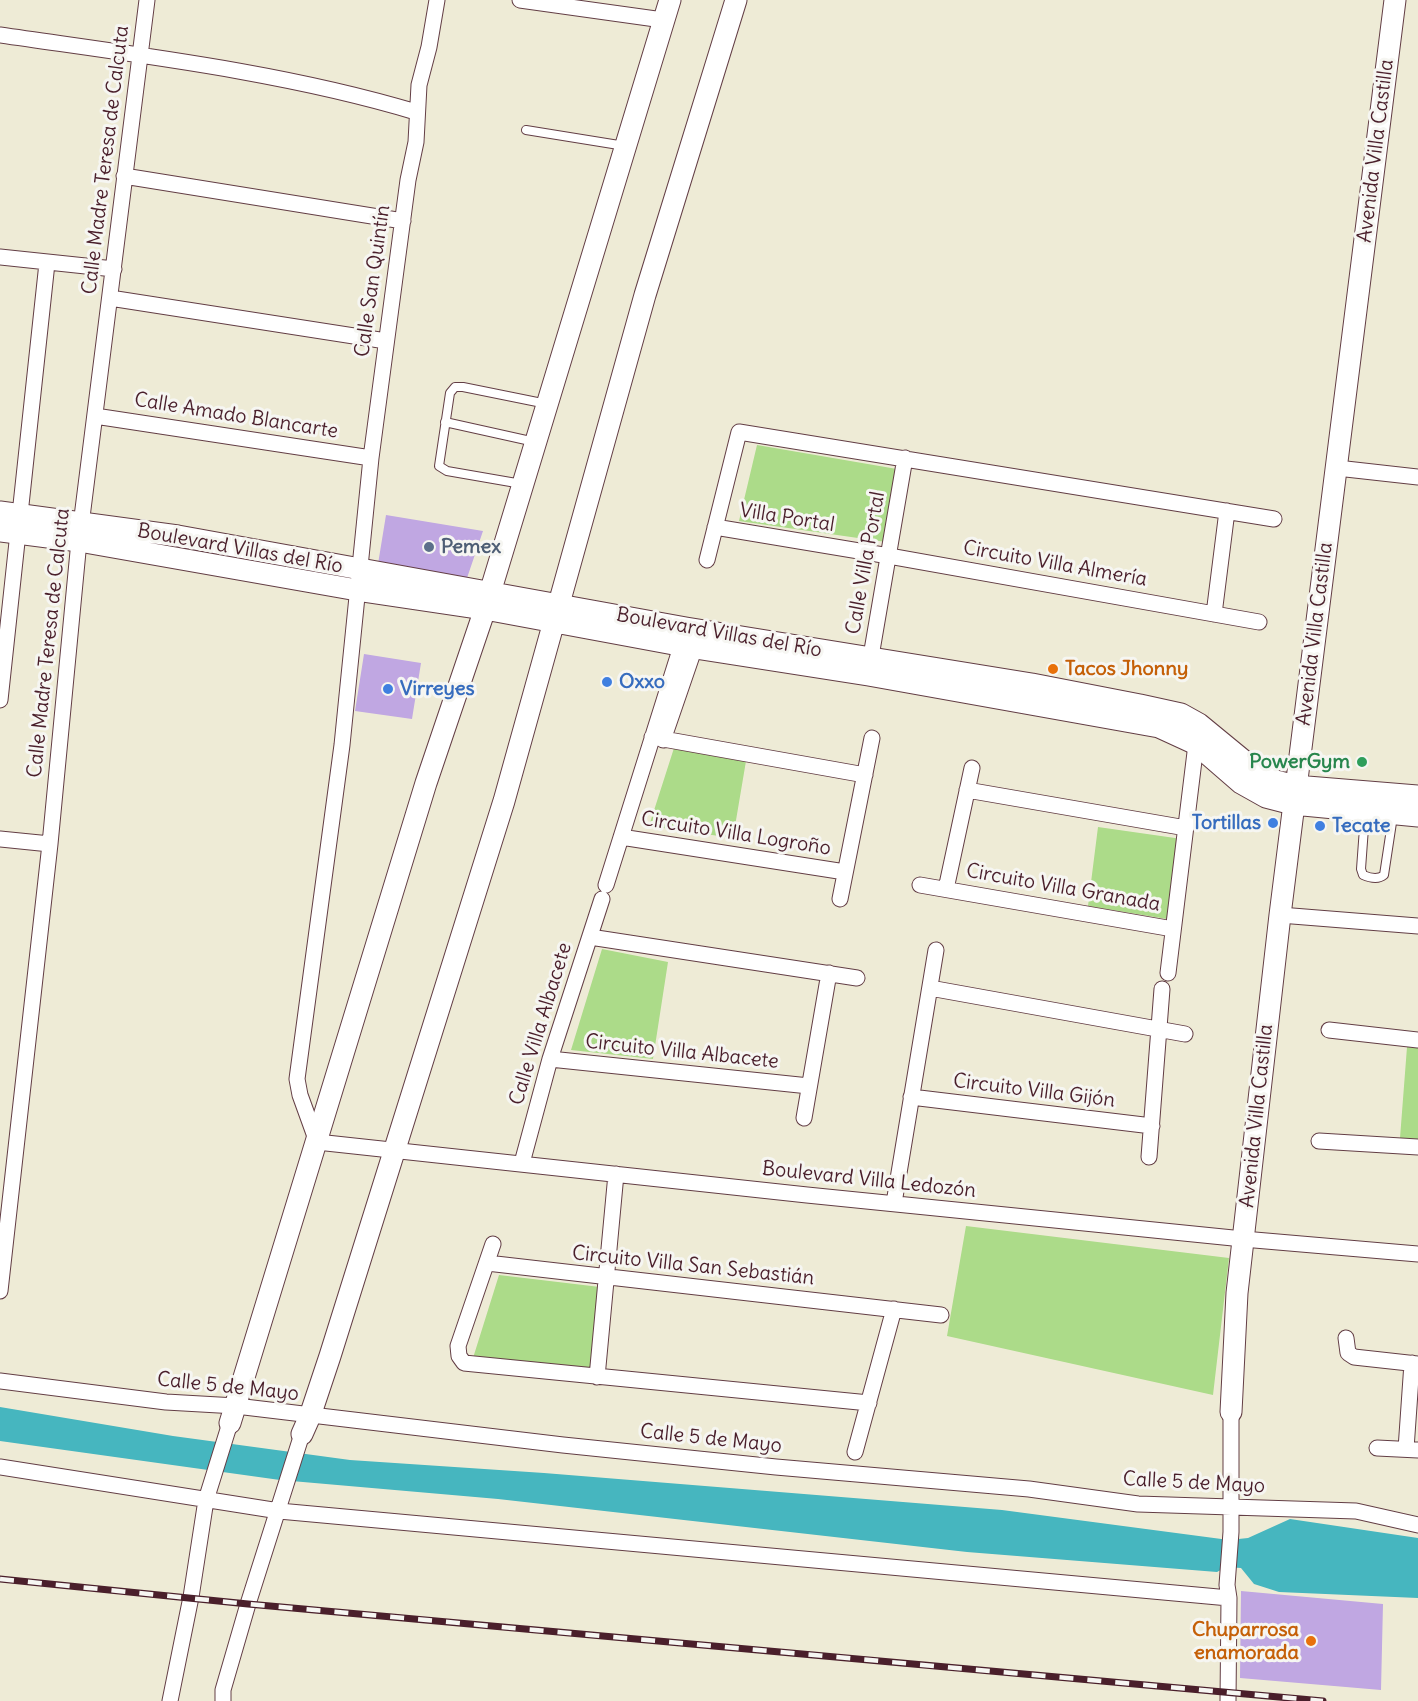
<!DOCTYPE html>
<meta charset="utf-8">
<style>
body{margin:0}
canvas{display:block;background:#eeebd6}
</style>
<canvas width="1418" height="1701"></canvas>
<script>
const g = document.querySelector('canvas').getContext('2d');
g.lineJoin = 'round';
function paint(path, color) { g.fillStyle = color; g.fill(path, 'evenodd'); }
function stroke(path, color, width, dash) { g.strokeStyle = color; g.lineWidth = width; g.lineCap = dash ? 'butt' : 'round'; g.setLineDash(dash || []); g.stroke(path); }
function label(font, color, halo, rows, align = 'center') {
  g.font = font + ' Delius,sans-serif'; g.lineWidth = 6; g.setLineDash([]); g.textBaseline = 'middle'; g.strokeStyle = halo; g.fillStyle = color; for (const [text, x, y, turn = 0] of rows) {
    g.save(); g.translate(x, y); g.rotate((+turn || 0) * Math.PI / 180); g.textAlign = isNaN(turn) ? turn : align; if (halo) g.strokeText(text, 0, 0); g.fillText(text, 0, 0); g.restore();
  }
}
paint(new Path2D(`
 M 757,445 L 897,469 L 886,542 L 739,521 Z
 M 674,748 L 746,761 L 733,838 L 649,826 Z
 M 1098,827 L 1182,839 L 1173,920 L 1088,906 Z
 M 602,949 L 668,962 L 653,1059 L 571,1050 Z
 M 1407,1047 L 1418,1048 L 1418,1139 L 1400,1138 Z
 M 966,1226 L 1229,1258 L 1213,1395 L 947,1336 Z
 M 499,1275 L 600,1287 L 593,1370 L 473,1358 Z`), '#acdb89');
paint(new Path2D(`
 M 0,1407 L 173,1436 L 350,1460 L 544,1473 L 1002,1510 L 1229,1540 L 1248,1538 L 1290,1519 L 1418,1538 L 1418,1598 L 1279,1592 L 1254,1584 L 1241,1568 L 1226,1567 L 1217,1572 L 967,1552 L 498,1499 L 280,1480 L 0,1441 Z`), '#46b6bf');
paint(new Path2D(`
 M 386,515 L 483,531 L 467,578 L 378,564 Z
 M 364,654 L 421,663 L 412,719 L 355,711 Z
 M 1241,1591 L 1383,1604 L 1381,1690 L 1240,1678 Z`), '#c0a7e2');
const lane = new Path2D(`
 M 526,130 L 625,146
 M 445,422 L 535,442
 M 522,484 L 447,471 L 439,466 L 450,393 L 455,387 L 463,387 L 547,404
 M 1365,814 L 1361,869 L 1363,875 C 1370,878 1378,880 1384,875 L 1393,816`);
const street = new Path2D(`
 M 437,0 L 429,47 L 419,85 L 416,142 L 408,180 L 371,458 L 342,745 L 297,1079 L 300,1095 L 317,1142 L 807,1195 L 1243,1239 L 1418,1254
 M 520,0 L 663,20
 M 0,35 C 137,55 283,72 416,112
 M 124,176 L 403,221
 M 0,257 L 114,269
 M 110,298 L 386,341
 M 95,416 L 371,458
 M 1337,468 L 1418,477
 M 715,527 L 889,556 L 1259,622
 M 707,560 L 739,432 L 1274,519
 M 1214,614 L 1227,511
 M 869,668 L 905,458
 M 0,700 L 47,263
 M 652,737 L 865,775
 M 663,740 L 697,641
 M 967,790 L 1186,828
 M 621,837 L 845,872
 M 0,839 L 50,844
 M 606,885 L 684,637
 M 920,885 L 1173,929
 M 946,889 L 972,768
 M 840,899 L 872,738
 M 1280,915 L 1418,926
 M 590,937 L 857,978
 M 1168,973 L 1197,736
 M 930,988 L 1185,1034
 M 1329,1030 L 1418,1040
 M 550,1059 L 809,1086
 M 911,1097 L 1152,1126
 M 804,1118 L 829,973
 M 1319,1141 L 1418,1147
 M 1149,1157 L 1162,989
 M 522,1163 L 550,1059 L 602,899
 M 894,1203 L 936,950
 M 493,1244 L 458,1346 L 459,1356 L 464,1363 L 869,1403
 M 487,1263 L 941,1315
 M 0,1291 L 50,844 L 79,541 L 147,0
 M 1346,1338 L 1348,1353 L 1354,1357 L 1418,1364
 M 597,1377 L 616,1174
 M 0,1381 L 166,1402 L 236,1406 L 563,1445 L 776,1467 L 1029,1489 L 1138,1504 L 1356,1511 L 1418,1525
 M 1377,1448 L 1418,1450
 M 1406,1449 L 1412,1363
 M 855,1452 L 894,1309
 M 0,1467 L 279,1511 L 1229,1598
 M 170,1701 L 191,1597 L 206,1500 L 230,1423
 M 223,1701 L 223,1690 L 248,1604 L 302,1434
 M 1228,1701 L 1229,1598 L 1227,1585 L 1231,1532 L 1231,1412`);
const secondary = new Path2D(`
 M 0,512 L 178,536 L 686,628 L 1032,684 L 1140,705 L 1181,714 L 1199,724 L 1255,770 L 1272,780 L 1295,786 L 1418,796
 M 0,531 L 79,541 L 357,590 L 485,609 L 695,648 L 868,675 L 1159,727 L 1196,744 L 1241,783 L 1266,797 L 1293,804 L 1418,816
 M 1231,1412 L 1237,1293 L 1280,915 L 1395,0
 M 230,1423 L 426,783 L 485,609 L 670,0
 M 302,1434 L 310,1416 L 330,1356 L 504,801 L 645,295 L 736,0`);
stroke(lane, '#633e45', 10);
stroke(street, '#633e45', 17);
stroke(secondary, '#633e45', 23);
stroke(lane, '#fff', 8);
stroke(street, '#fff', 15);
stroke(secondary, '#fff', 21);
const rail = new Path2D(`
 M 0,1579 L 248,1604 L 1323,1701`);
stroke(rail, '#4a1f2b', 7);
stroke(rail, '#f6f6f2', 4.5, [14]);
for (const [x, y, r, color] of [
 [429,547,6,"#5c6f8a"],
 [1053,669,6,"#e8710a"],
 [607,682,6,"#3f7fe0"],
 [388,689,6,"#3f7fe0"],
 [1362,762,6,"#2e9e5b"],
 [1273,823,6,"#3f7fe0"],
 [1320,826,6,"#3f7fe0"],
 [1311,1641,6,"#e8710a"]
]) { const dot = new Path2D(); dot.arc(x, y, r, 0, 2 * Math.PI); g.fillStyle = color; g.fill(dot); stroke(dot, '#f6f6f2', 2); }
label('20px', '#4a1f2b', '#f6f6f2', [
 ["Avenida Villa Castilla",1376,151,-83],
 ["Calle Madre Teresa de Calcuta",106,160,-83],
 ["Calle San Quintín",373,281,-82],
 ["Calle Amado Blancarte",236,416,9],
 ["Villa Portal",787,518,9],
 ["Boulevard Villas del Río",240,549,10],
 ["Calle Villa Portal",866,563,-80],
 ["Circuito Villa Almería",1055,564,10],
 ["Boulevard Villas del Río",719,633,10],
 ["Avenida Villa Castilla",1315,634,-83],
 ["Calle Madre Teresa de Calcuta",49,643,-84],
 ["Circuito Villa Logroño",736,834,9],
 ["Circuito Villa Granada",1063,888,10],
 ["Calle Villa Albacete",541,1024,-73],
 ["Circuito Villa Albacete",682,1052,6],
 ["Circuito Villa Gijón",1034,1091,7],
 ["Avenida Villa Castilla",1257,1116,-84],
 ["Boulevard Villa Ledozón",869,1180,6],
 ["Circuito Villa San Sebastián",693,1266,6],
 ["Calle 5 de Mayo",228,1387,6],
 ["Calle 5 de Mayo",711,1439,6],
 ["Calle 5 de Mayo",1194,1483,3]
]);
label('bold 20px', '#4e5e75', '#f6f6f2', [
 ["Pemex",441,547]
], 'left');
label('bold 20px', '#c56008', '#f6f6f2', [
 ["Tacos Jhonny",1065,669],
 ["Chuparrosa",1299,1630,"right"],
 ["enamorada",1299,1653,"right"]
], 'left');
label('bold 20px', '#366cbe', '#f6f6f2', [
 ["Oxxo",619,682],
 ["Virreyes",400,689],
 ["Tortillas",1261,823,"right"],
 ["Tecate",1332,826]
], 'left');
label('bold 20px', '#27864d', '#f6f6f2', [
 ["PowerGym",1350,762]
], 'right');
</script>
